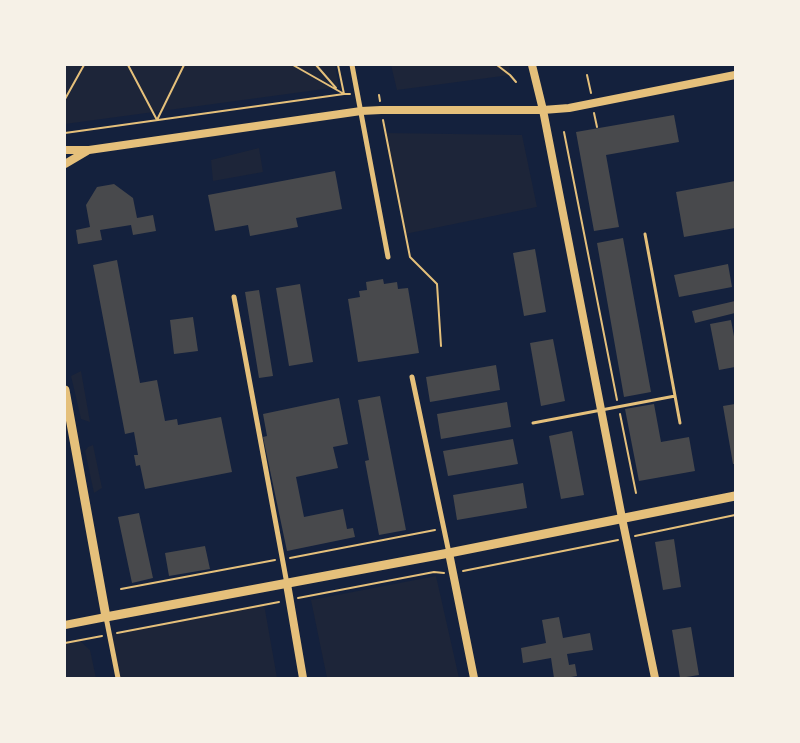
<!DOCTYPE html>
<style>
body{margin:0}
#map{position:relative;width:800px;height:743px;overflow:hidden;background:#14213d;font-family:"Noto Sans",sans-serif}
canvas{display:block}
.frame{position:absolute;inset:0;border:66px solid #f6f1e7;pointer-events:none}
</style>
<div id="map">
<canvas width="800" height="743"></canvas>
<div class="frame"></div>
</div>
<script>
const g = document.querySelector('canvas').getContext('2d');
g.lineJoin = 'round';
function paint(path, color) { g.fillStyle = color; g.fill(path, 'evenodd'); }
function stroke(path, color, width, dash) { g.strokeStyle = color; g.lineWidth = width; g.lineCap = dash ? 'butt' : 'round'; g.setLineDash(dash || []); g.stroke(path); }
paint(new Path2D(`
 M 65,65 L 335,65 L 339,87 L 65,124 Z
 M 391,65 L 509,65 L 510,75 L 397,90 Z
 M 384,133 L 522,135 L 537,207 L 405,234 Z
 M 259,148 L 263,172 L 213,181 L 211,160 Z
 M 81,371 L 90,422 L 81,419 L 71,376 Z
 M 93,445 L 102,488 L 94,493 L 85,451 L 88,447 Z
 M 436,576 L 459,678 L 327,678 L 311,600 Z
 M 264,604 L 277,678 L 118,678 L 109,634 Z
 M 79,640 L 90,650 L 96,678 L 65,678 L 65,643 Z`), '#1d2539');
paint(new Path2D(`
 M 674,115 L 679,142 L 606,155 L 619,227 L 594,231 L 576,132 Z
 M 335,171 L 342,209 L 296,218 L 298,227 L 250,236 L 248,225 L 215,231 L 208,195 Z
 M 735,181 L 735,228 L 684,237 L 676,192 Z
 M 114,184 L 133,198 L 137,218 L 153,215 L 156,231 L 133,235 L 131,225 L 100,230 L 102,240 L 78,244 L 76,230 L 90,227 L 86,205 L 97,187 Z
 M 623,238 L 651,392 L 624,397 L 597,243 Z
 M 535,249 L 546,312 L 524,316 L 513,253 Z
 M 117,260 L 140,383 L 157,380 L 165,421 L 177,419 L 178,425 L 221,417 L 232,472 L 145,489 L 140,465 L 136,466 L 134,455 L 138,455 L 134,432 L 125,434 L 93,265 Z
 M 728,264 L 732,287 L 679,297 L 674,275 Z
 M 383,279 L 384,284 L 397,282 L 398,289 L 408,288 L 419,353 L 358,362 L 348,299 L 360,297 L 359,291 L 367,290 L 366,282 Z
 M 300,284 L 313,362 L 289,366 L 276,288 Z
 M 259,290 L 273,376 L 259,378 L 245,292 Z
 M 735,301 L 735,313 L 695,323 L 692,311 Z
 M 193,317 L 198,351 L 174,354 L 170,320 Z
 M 731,320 L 735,342 L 735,367 L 719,370 L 710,324 Z
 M 553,339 L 565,401 L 541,406 L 530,343 Z
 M 496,365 L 500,390 L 430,402 L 426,377 Z
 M 380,396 L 406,530 L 379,535 L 365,461 L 369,460 L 358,400 Z
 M 339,398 L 348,444 L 333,447 L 338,468 L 296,477 L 304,517 L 343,509 L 347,529 L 353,528 L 355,537 L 287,551 L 263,437 L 267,436 L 263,414 Z
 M 507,402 L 511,427 L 441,439 L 437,414 Z
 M 654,404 L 661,442 L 689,437 L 695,471 L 639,481 L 625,409 Z
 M 735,404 L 735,464 L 733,464 L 723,406 Z
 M 572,431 L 584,495 L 561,499 L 549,436 Z
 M 513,439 L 518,464 L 448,476 L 443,451 Z
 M 523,483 L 527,508 L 457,520 L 453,495 Z
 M 139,513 L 153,578 L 132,583 L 118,517 Z
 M 674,539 L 681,587 L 663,590 L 655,542 Z
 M 205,546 L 210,569 L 169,576 L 165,553 Z
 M 559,617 L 563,638 L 590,633 L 593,650 L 567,654 L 569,665 L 575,664 L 577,676 L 571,677 L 571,678 L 554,678 L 551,658 L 523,663 L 521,648 L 546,643 L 542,620 Z
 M 691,627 L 699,675 L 680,678 L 672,630 Z`), '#48494c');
stroke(new Path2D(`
 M 128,65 L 157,120
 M 293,65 L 344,94
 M 316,65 L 336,88
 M 338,65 L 344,94
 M 497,65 L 510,75 L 516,82
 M 587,75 L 591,93
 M 379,95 L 380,101
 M 65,99 L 84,65
 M 594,113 L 597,127
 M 157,120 L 184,65
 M 383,120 L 410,257 L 437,284 L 441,346
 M 564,132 L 617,400
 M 65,133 L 344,94 L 350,94
 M 620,414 L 636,493
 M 635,536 L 735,515
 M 290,558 L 435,530
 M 463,571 L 618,540
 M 121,589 L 275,560
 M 298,598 L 434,572 L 444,573
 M 117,633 L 279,602
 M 65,643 L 102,636`), '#e5c07b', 2);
stroke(new Path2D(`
 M 645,234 L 680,423
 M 533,423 L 675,396`), '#e5c07b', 3);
stroke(new Path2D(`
 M 352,65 L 388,257
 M 234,297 L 287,584
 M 412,377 L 449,553
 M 106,617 L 118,678`), '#e5c07b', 5);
stroke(new Path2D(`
 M 532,65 L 543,110 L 622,518 L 655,678
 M 65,150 L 89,150 L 361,111 L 381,110 L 543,110 L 569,108 L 735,75
 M 65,164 L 87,151
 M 449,553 L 474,678
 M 287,584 L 303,678
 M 65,625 L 106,617`), '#e5c07b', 8);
stroke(new Path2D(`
 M 65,390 L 106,617 L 449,553 L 735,496`), '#e5c07b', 9);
</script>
